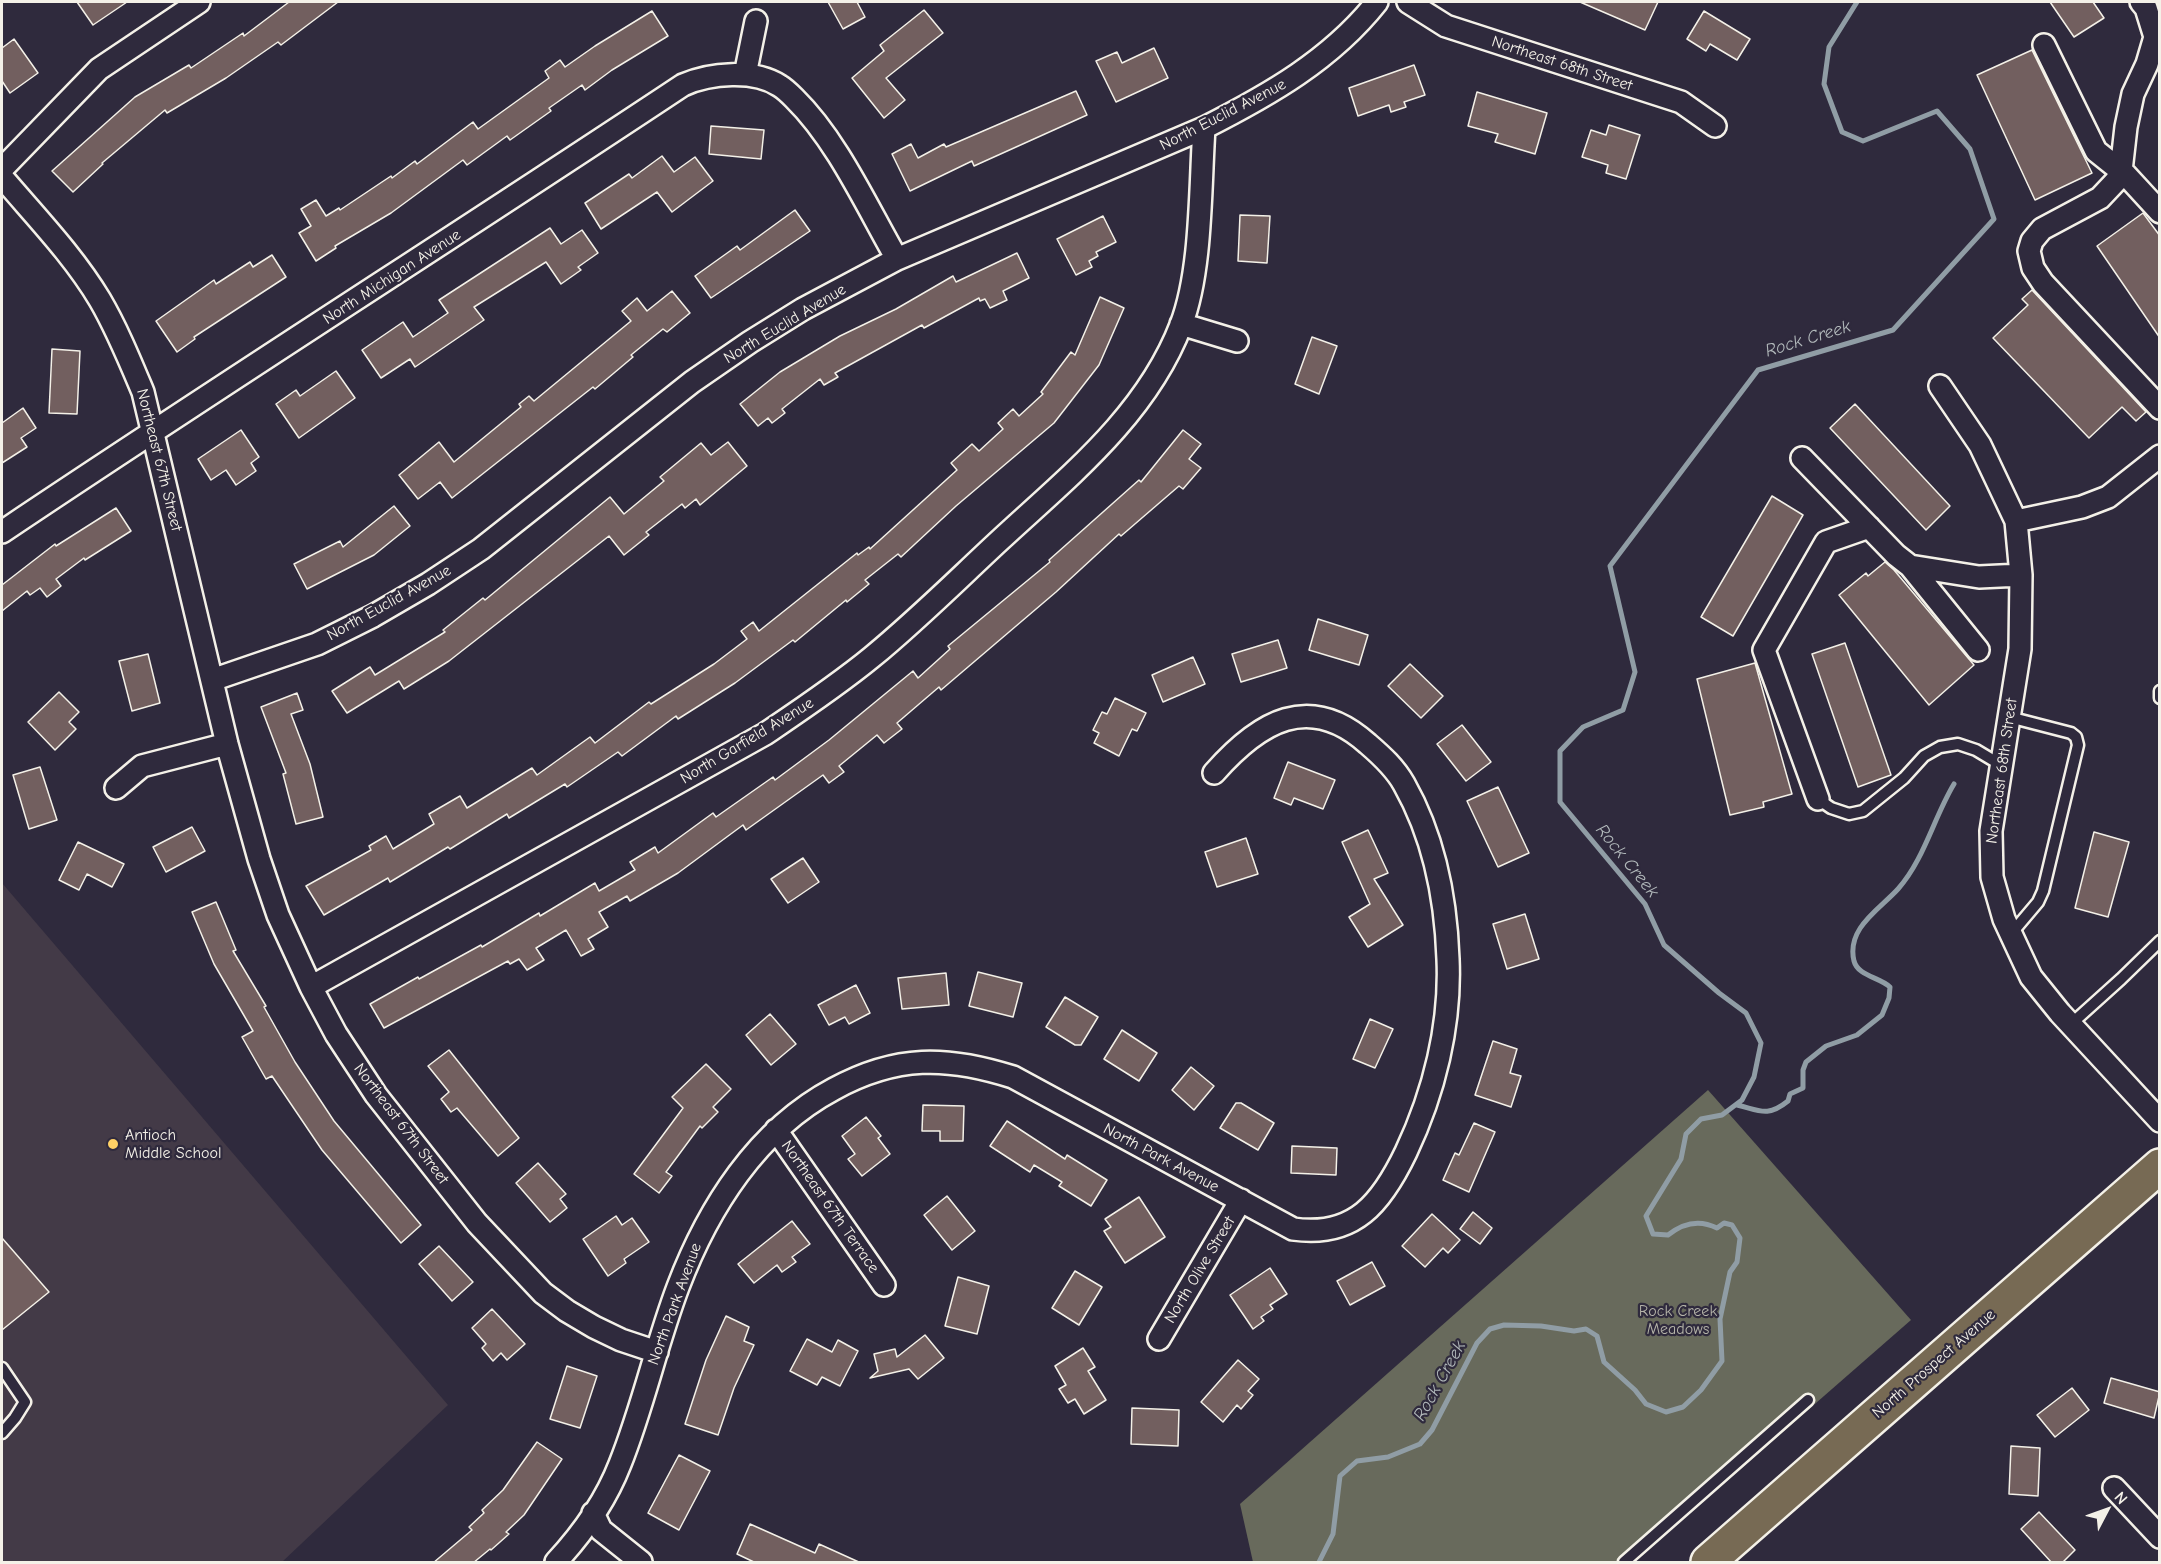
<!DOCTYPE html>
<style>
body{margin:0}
#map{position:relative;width:2161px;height:1564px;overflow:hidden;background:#2f2a3d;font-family:"Comic Neue",sans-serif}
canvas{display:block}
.frame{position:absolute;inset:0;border:3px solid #f4f1e8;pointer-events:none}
.north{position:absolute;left:2077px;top:1480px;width:60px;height:60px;-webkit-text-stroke:4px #2f2a3d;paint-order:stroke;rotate:49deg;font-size:16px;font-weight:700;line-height:24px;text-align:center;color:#f4f1e8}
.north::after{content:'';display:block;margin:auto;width:21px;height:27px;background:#f4f1e8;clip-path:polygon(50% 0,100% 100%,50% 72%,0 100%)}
</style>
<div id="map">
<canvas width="2161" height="1564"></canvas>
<div class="frame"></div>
<div class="north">N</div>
</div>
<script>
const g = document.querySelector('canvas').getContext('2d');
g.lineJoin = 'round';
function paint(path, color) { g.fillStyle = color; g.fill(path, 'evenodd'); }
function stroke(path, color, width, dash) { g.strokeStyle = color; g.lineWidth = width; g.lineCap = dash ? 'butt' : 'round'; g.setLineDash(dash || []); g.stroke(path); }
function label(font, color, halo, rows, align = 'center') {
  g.font = font + ' "Comic Neue",sans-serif'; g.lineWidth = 4.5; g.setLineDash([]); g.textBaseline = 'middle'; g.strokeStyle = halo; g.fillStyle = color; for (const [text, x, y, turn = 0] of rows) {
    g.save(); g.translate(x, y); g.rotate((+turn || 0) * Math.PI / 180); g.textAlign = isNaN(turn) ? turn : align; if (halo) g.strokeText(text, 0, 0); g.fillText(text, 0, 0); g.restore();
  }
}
paint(new Path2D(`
 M 2,883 L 448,1405 L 282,1562 L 2,1562 Z`), '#433a47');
paint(new Path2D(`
 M 1708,1090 L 1911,1320 L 1634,1562 L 1253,1562 L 1240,1504 Z`), '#686a5c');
stroke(new Path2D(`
 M 1737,1105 C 1759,1110 1767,1118 1788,1101 L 1790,1094 L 1803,1088 L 1803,1070 L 1806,1062 L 1826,1046 L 1857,1035 L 1882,1015 L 1889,998 L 1890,987 C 1879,977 1858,976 1854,961 C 1846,928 1880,909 1898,889 C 1924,860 1934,817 1954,784
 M 1319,1562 L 1333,1534 L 1340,1476 L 1357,1461 L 1388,1457 L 1420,1444 L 1432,1430 L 1477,1343 L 1490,1329 L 1504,1325 L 1541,1326 L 1574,1331 L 1586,1329 L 1597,1336 L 1604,1362 L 1635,1390 L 1646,1404 L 1666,1412 L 1683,1407 L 1701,1390 L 1722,1361 L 1720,1319 L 1730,1272 L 1737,1262 L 1740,1238 L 1732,1225 L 1724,1223 L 1717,1228 C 1699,1219 1683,1223 1668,1235 L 1653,1234 L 1646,1216 L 1681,1159 L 1686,1134 L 1701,1119 L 1722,1115 L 1742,1100 L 1754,1077 L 1761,1043 L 1746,1013 L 1719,993 L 1664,945 L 1645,904 L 1560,802 L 1560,751 L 1583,727 L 1623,710 L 1635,672 L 1610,566 L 1758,370 L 1893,330 L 1994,219 L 1970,149 L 1937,111 L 1863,141 L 1842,132 L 1824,84 L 1829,47 L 1857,2`), '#909da5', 5);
const building = new Path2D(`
 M 77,2 L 127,2 L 93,25 Z
 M 289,2 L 338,2 L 281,45 L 278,42 L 226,78 L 167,113 L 165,110 L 102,163 L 103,164 L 73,192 L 52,171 L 135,97 L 189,65 L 191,68 L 243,33 L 244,36 Z
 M 828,2 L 857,2 L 865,17 L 843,29 Z
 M 1580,2 L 1658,2 L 1645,30 Z
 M 2050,2 L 2093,2 L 2104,18 L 2074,37 Z
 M 924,10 L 943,33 L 886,78 L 905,100 L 884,118 L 852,78 L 884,51 L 880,45 Z
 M 652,11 L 668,36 L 612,70 L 585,90 L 582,85 L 549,108 L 551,111 L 510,140 L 507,136 L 467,165 L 463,160 L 391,213 L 335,246 L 336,248 L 316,261 L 299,233 L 311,226 L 301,209 L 316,200 L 326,216 L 339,208 L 340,210 L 391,176 L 392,178 L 415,161 L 417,164 L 473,122 L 478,129 L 549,78 L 545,71 L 560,60 L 565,67 L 595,46 Z
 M 1704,11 L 1750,39 L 1737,60 L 1710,44 L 1706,51 L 1687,39 Z
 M 14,39 L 38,73 L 10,93 L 2,81 L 2,48 Z
 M 1154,48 L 1168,78 L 1116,102 L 1096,61 L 1117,52 L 1122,63 Z
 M 2032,50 L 2092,173 L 2035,200 L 1977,75 Z
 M 1414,65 L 1425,95 L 1404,102 L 1406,107 L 1391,112 L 1389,105 L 1358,116 L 1349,88 Z
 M 1076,91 L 1087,115 L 974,166 L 972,161 L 910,191 L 892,154 L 911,144 L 918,158 L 944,144 L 946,147 Z
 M 1477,92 L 1547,113 L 1535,154 L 1495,142 L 1498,134 L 1468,126 Z
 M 1609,125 L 1640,135 L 1626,179 L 1606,173 L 1608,165 L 1582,157 L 1591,130 L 1606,135 Z
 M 711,126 L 764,130 L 761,159 L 709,154 Z
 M 662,156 L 674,172 L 695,157 L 713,181 L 672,212 L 657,192 L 601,229 L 585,203 L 629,174 L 632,178 Z
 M 795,210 L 810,231 L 711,298 L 695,276 L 737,246 L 740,250 Z
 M 2143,213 L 2160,236 L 2160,338 L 2097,246 Z
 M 1240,215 L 1270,216 L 1267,263 L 1238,261 Z
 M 1103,216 L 1116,242 L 1096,252 L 1098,256 L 1089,261 L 1092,267 L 1076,275 L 1057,239 Z
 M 550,228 L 561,244 L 582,230 L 598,253 L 578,267 L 581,270 L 561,284 L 546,262 L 474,307 L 484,320 L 415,367 L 410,359 L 381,378 L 362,350 L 403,322 L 413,337 L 448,313 L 439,300 Z
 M 1017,253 L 1029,278 L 1003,291 L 1007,300 L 990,308 L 985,299 L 980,301 L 979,298 L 924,328 L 922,325 L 835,373 L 838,377 L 824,385 L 820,379 L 782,409 L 785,413 L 772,423 L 768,418 L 758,426 L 740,404 L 780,372 L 840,336 L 896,309 L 953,276 L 956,282 Z
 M 272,255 L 286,277 L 194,337 L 195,339 L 177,352 L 156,321 L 214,280 L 216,284 L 250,262 L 253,267 Z
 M 2032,290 L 2146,412 L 2136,421 L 2122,407 L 2089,438 L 1993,338 L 2028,305 L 2022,299 Z
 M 672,291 L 690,313 L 667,332 L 663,329 L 631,355 L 633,357 L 595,389 L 593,387 L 452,498 L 440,482 L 418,499 L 399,475 L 439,442 L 454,462 L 521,407 L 519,404 L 529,396 L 534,401 L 631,321 L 622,311 L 637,298 L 647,311 Z
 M 1100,297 L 1124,308 L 1099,365 L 1054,423 L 956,506 L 901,557 L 898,554 L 865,580 L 869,584 L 847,602 L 846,600 L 795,642 L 793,640 L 735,683 L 678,719 L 676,716 L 622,756 L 618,752 L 567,787 L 565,784 L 509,818 L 507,814 L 450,849 L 448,847 L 390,882 L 388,878 L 324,915 L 306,886 L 371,850 L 369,846 L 386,836 L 393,849 L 434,824 L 429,814 L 460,796 L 467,808 L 532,768 L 537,775 L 590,737 L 595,743 L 649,702 L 651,704 L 714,664 L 747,639 L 741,631 L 753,622 L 759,631 L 857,553 L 858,555 L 869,547 L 870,549 L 957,470 L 951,463 L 972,444 L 979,451 L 1003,429 L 998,423 L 1013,409 L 1019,416 L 1043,394 L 1041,392 L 1071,352 L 1075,355 Z
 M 1312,337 L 1337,346 L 1319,394 L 1295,384 Z
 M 52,349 L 80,351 L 77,414 L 49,413 Z
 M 336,371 L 355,398 L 299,438 L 276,404 L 296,390 L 300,396 Z
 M 1855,404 L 1950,506 L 1926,530 L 1830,428 Z
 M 23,408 L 36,428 L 21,438 L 27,447 L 2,463 L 2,423 Z
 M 241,430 L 259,457 L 251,463 L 256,471 L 236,485 L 226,470 L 211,480 L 198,459 Z
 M 1183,430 L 1201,444 L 1189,459 L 1201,468 L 1183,489 L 1179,486 L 1121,536 L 1119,534 L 1056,592 L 941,690 L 939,687 L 897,723 L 902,729 L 884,743 L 877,735 L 839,766 L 844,772 L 829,783 L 823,775 L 746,830 L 743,825 L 678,873 L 630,901 L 627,896 L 599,912 L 608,927 L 588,939 L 594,949 L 581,956 L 566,930 L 536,948 L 544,960 L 527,970 L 519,959 L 510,964 L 508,961 L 384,1028 L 370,1004 L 418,977 L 419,979 L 481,945 L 482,947 L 539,913 L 540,916 L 595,883 L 599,891 L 635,870 L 630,862 L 655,847 L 658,853 L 713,813 L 716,817 L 773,777 L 775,780 L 829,740 L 913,671 L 918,678 L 950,649 L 948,646 L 1050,562 L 1049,560 L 1139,480 L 1141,482 Z
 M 728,442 L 747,466 L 700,505 L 696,499 L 685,508 L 682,504 L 646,532 L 649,535 L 624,555 L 609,536 L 449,661 L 404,689 L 399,681 L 347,713 L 332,691 L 370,667 L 375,675 L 445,632 L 443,630 L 483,598 L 485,600 L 610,497 L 624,514 L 664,481 L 660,477 L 701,443 L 711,455 Z
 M 1772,496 L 1803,515 L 1733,636 L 1701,617 Z
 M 394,506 L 410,526 L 374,555 L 307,589 L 294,564 L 340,541 L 343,547 Z
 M 116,508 L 131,531 L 85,560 L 84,558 L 56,579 L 61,586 L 47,597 L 40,588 L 30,595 L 27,591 L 2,611 L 2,585 L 55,544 L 56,546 Z
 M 1885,562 L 1894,570 L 1974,665 L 1929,705 L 1839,595 L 1866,573 L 1868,576 Z
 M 1318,619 L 1368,635 L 1359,665 L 1309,650 Z
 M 1278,640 L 1287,668 L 1241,682 L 1232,654 Z
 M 1845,643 L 1891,775 L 1858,787 L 1812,654 Z
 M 148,654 L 160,703 L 132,711 L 119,661 Z
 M 1193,657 L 1205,684 L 1163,702 L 1152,675 Z
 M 1755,663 L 1792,794 L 1763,802 L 1764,807 L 1730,815 L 1697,679 Z
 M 1410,664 L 1443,696 L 1421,718 L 1388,686 Z
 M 59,692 L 79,712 L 69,722 L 76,729 L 55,750 L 28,722 Z
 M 297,693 L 303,710 L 291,714 L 310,764 L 323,817 L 296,824 L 283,774 L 286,773 L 261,707 Z
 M 1115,698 L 1146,713 L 1137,731 L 1132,729 L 1119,756 L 1094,743 L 1099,733 L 1093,730 L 1102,712 L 1107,714 Z
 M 1462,725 L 1491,762 L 1466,781 L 1437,744 Z
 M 1288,762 L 1335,780 L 1323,809 L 1294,798 L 1291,805 L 1274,798 Z
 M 40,767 L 57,820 L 29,829 L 13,775 Z
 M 1498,787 L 1529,853 L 1498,867 L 1467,801 Z
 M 192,827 L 205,851 L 166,872 L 153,847 Z
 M 1368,830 L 1388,873 L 1374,879 L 1403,925 L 1368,947 L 1349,917 L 1370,904 L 1342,842 Z
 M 2094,832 L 2129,842 L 2108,917 L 2075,908 Z
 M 1246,838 L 1258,874 L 1217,887 L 1205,852 Z
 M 78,842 L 124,864 L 112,887 L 87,874 L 79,890 L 59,880 Z
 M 803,858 L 819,882 L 788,903 L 771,879 Z
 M 216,902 L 236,950 L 233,951 L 266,1006 L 264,1007 L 295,1062 L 334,1121 L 421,1225 L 401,1243 L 322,1150 L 272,1076 L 266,1079 L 242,1037 L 253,1031 L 214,964 L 192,912 Z
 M 1525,914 L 1539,959 L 1507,969 L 1493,924 Z
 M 978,972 L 1022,983 L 1013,1017 L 969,1006 Z
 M 946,973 L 949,1005 L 902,1009 L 898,978 Z
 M 856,985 L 870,1013 L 849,1024 L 845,1017 L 829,1025 L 818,1005 Z
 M 1065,997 L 1098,1017 L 1081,1045 L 1075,1045 L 1046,1027 Z
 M 770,1014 L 796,1044 L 771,1065 L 746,1035 Z
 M 1370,1019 L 1393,1029 L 1375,1068 L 1353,1059 Z
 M 1122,1030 L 1157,1053 L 1139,1081 L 1104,1059 Z
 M 1493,1041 L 1517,1049 L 1510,1073 L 1521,1076 L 1511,1107 L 1475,1095 Z
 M 449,1050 L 519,1138 L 498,1156 L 457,1108 L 451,1112 L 441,1099 L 449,1092 L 428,1066 Z
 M 706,1064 L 731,1089 L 713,1107 L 718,1112 L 702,1128 L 700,1126 L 666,1172 L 672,1176 L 659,1193 L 634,1174 L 683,1108 L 672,1097 Z
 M 1191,1067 L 1214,1086 L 1194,1110 L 1172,1090 Z
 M 1236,1103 L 1241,1103 L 1274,1123 L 1258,1150 L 1220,1128 Z
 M 923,1105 L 964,1106 L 963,1141 L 940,1141 L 940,1131 L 922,1131 Z
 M 866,1117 L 881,1136 L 878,1138 L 890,1154 L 862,1176 L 848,1159 L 855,1154 L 842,1136 Z
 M 1007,1121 L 1065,1159 L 1067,1155 L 1107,1180 L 1091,1206 L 1059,1186 L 1062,1182 L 1034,1165 L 1030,1172 L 990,1146 Z
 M 1474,1123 L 1495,1132 L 1469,1192 L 1443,1180 L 1455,1153 L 1459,1155 Z
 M 1292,1146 L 1337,1148 L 1336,1175 L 1291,1173 Z
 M 538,1163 L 566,1194 L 560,1199 L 567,1208 L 550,1222 L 516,1183 Z
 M 947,1196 L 975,1231 L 952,1250 L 924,1215 Z
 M 1139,1197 L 1165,1237 L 1125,1263 L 1104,1231 L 1111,1227 L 1105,1219 Z
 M 1473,1212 L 1492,1228 L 1480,1244 L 1460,1229 Z
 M 1432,1214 L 1460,1240 L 1448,1253 L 1443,1248 L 1425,1267 L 1402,1246 Z
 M 616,1216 L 622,1225 L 632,1218 L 649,1242 L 624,1259 L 626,1263 L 608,1276 L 583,1239 Z
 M 792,1221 L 810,1244 L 792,1257 L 796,1262 L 782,1272 L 777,1265 L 754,1283 L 738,1264 Z
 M 2,1238 L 49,1292 L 2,1330 Z
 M 439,1246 L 473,1282 L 452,1301 L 419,1264 Z
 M 1372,1262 L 1385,1286 L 1350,1305 L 1337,1281 Z
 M 1270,1268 L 1287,1294 L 1270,1305 L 1273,1309 L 1261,1317 L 1264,1321 L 1253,1329 L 1230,1295 Z
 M 1075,1271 L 1102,1287 L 1079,1325 L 1052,1308 Z
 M 958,1277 L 989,1286 L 977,1334 L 945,1326 Z
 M 492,1309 L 525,1344 L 507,1360 L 501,1353 L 493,1361 L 482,1348 L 486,1344 L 472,1328 Z
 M 726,1316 L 749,1327 L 744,1341 L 754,1345 L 734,1388 L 718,1435 L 685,1424 L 706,1360 Z
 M 925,1335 L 944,1358 L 918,1379 L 909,1369 L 870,1378 L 878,1371 L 874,1354 L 895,1349 L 897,1357 Z
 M 807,1339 L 832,1352 L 838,1340 L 858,1351 L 840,1386 L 822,1377 L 817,1385 L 790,1371 Z
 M 1083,1348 L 1095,1367 L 1088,1371 L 1106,1400 L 1084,1414 L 1075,1399 L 1068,1403 L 1059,1389 L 1066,1385 L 1055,1366 Z
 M 1238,1360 L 1259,1379 L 1248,1391 L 1253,1395 L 1241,1409 L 1237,1405 L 1223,1422 L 1201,1402 Z
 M 567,1366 L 597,1376 L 580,1428 L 550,1419 Z
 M 2111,1378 L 2160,1392 L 2154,1418 L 2104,1403 Z
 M 2072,1388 L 2089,1410 L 2055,1437 L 2037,1415 Z
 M 1132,1408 L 1179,1410 L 1178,1446 L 1131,1444 Z
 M 537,1442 L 562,1459 L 524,1515 L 506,1532 L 509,1534 L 491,1550 L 490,1549 L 473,1563 L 433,1563 L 472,1530 L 469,1527 L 484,1513 L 482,1510 L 503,1490 Z
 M 2011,1446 L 2040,1448 L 2038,1496 L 2009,1494 Z
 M 679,1455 L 710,1471 L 679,1530 L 648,1513 Z
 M 2039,1512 L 2075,1550 L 2062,1563 L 2052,1563 L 2021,1529 Z
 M 750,1524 L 815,1553 L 819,1544 L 861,1563 L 756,1563 L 737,1554 Z`);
paint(building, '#725f5f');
stroke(building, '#f4f1e8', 1.5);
const lane = new Path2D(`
 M 2160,691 L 2160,698
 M 2009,717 L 2071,733 L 2076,737 L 2078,745 L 2043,891 L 2038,902 L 2011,934
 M 1818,799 L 1831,808 L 1849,814 L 1863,811 L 1904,778 L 1924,756 L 1940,747 L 1958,744 L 1976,750 L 2001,765
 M 2070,1025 L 2121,979 L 2160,941
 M 2,1368 L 25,1402 L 15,1418 L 2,1433
 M 1624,1562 L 1808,1400`);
const street = new Path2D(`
 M 1408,2 L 1446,26 L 1681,102 L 1715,126
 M 2141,2 L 2146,8 L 2155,37 L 2147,64 L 2133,94 L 2126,127 L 2121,171 L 2116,181 L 2100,198 L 2042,229 L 2032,241 L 2029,251 L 2033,268 L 2043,283 L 2160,408
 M 2044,45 L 2096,151 L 2126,175 L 2160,212
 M 745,75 L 756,21
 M 2,169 L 99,69 L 199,2
 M 2,177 C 36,217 73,255 100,300 C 117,329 130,361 143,392 L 227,744 L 259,859 L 278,915 L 311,987 L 336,1034 L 376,1095 L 477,1223 L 543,1293 L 567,1311 L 594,1327 L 621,1340 L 657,1352
 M 1181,324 L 1237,341
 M 1940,386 L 1980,445 L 2016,521 L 2021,575 L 2020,649 L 1991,831 L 1992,877 L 2004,919 L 2031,977 L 2060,1013 L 2160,1121
 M 1802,458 L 1896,555 L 1910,566 L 1979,577 L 2021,575
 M 2016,521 L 2082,507 L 2108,497 L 2160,456
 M 2,532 C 227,381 457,235 683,85 C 710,73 754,69 780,86 C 785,89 790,94 794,98 C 837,140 867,207 897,259
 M 1910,566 L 1978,650
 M 212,680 L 317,644 L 373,616 L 428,584 L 481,549 L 692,382 L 750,342 L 803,309 L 897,259 L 1204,128 C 1269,95 1331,60 1377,2
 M 116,788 L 142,766 L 227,744
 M 1818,799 L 1764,650 L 1826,542 L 1869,527
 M 311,987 L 765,734 C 802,709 838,685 872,657 C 916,621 957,580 999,541 C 1068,477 1146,416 1181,325 C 1202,271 1200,187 1204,128
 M 776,1130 L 884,1285
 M 1159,1339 L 1241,1200
 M 2114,1488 L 2160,1537
 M 593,1513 L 601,1530 L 641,1562
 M 556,1562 C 581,1535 606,1500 620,1464 C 643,1407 656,1345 678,1287 C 708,1208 757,1130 834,1089 C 896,1055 947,1056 1013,1077 L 1293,1229 C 1355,1238 1382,1202 1406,1152 C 1434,1093 1451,1025 1448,959 C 1446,900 1434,837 1404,784 C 1395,768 1382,756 1368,744 C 1309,691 1259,722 1214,773`);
const primary = new Path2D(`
 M 1708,1562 L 2160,1166`);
stroke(lane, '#f4f1e8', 15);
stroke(street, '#f4f1e8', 26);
stroke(primary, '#f4f1e8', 38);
stroke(lane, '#2f2a3d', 10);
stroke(street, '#2f2a3d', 21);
stroke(primary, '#776a54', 33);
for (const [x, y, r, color] of [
 [113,1144,6,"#ffd166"]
]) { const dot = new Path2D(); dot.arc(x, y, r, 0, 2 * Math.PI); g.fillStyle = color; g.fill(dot); stroke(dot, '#2f2a3d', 2); }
label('16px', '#f4f1e8', '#2f2a3d', [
 ["Northeast 68th Street",1562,64,18],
 ["North Euclid Avenue",1223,115,-27],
 ["North Michigan Avenue",392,277,-33],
 ["North Euclid Avenue",785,324,-31],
 ["Northeast 67th Street",159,460,76],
 ["North Euclid Avenue",389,603,-29],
 ["North Garfield Avenue",747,741,-31],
 ["Northeast 68th Street",2002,771,-82],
 ["Northeast 67th Street",401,1124,53],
 ["North Park Avenue",1161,1158,28],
 ["Northeast 67th Terrace",830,1207,55],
 ["North Olive Street",1200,1270,-59],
 ["North Park Avenue",675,1304,-70],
 ["North Prospect Avenue",1934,1364,-41]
]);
label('16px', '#f4f1e8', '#2f2a3d', [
 ["Antioch",125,1135],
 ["Middle School",125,1153]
], 'left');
label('16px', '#b5b4a9', '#2f2a3d', [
 ["Rock Creek",1678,1311],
 ["Meadows",1678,1329]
]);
label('italic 18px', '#b2b9bb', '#2f2a3d', [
 ["Rock Creek",1808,339,-17],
 ["Rock Creek",1627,861,51],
 ["Rock Creek",1440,1381,-61]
]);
</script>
